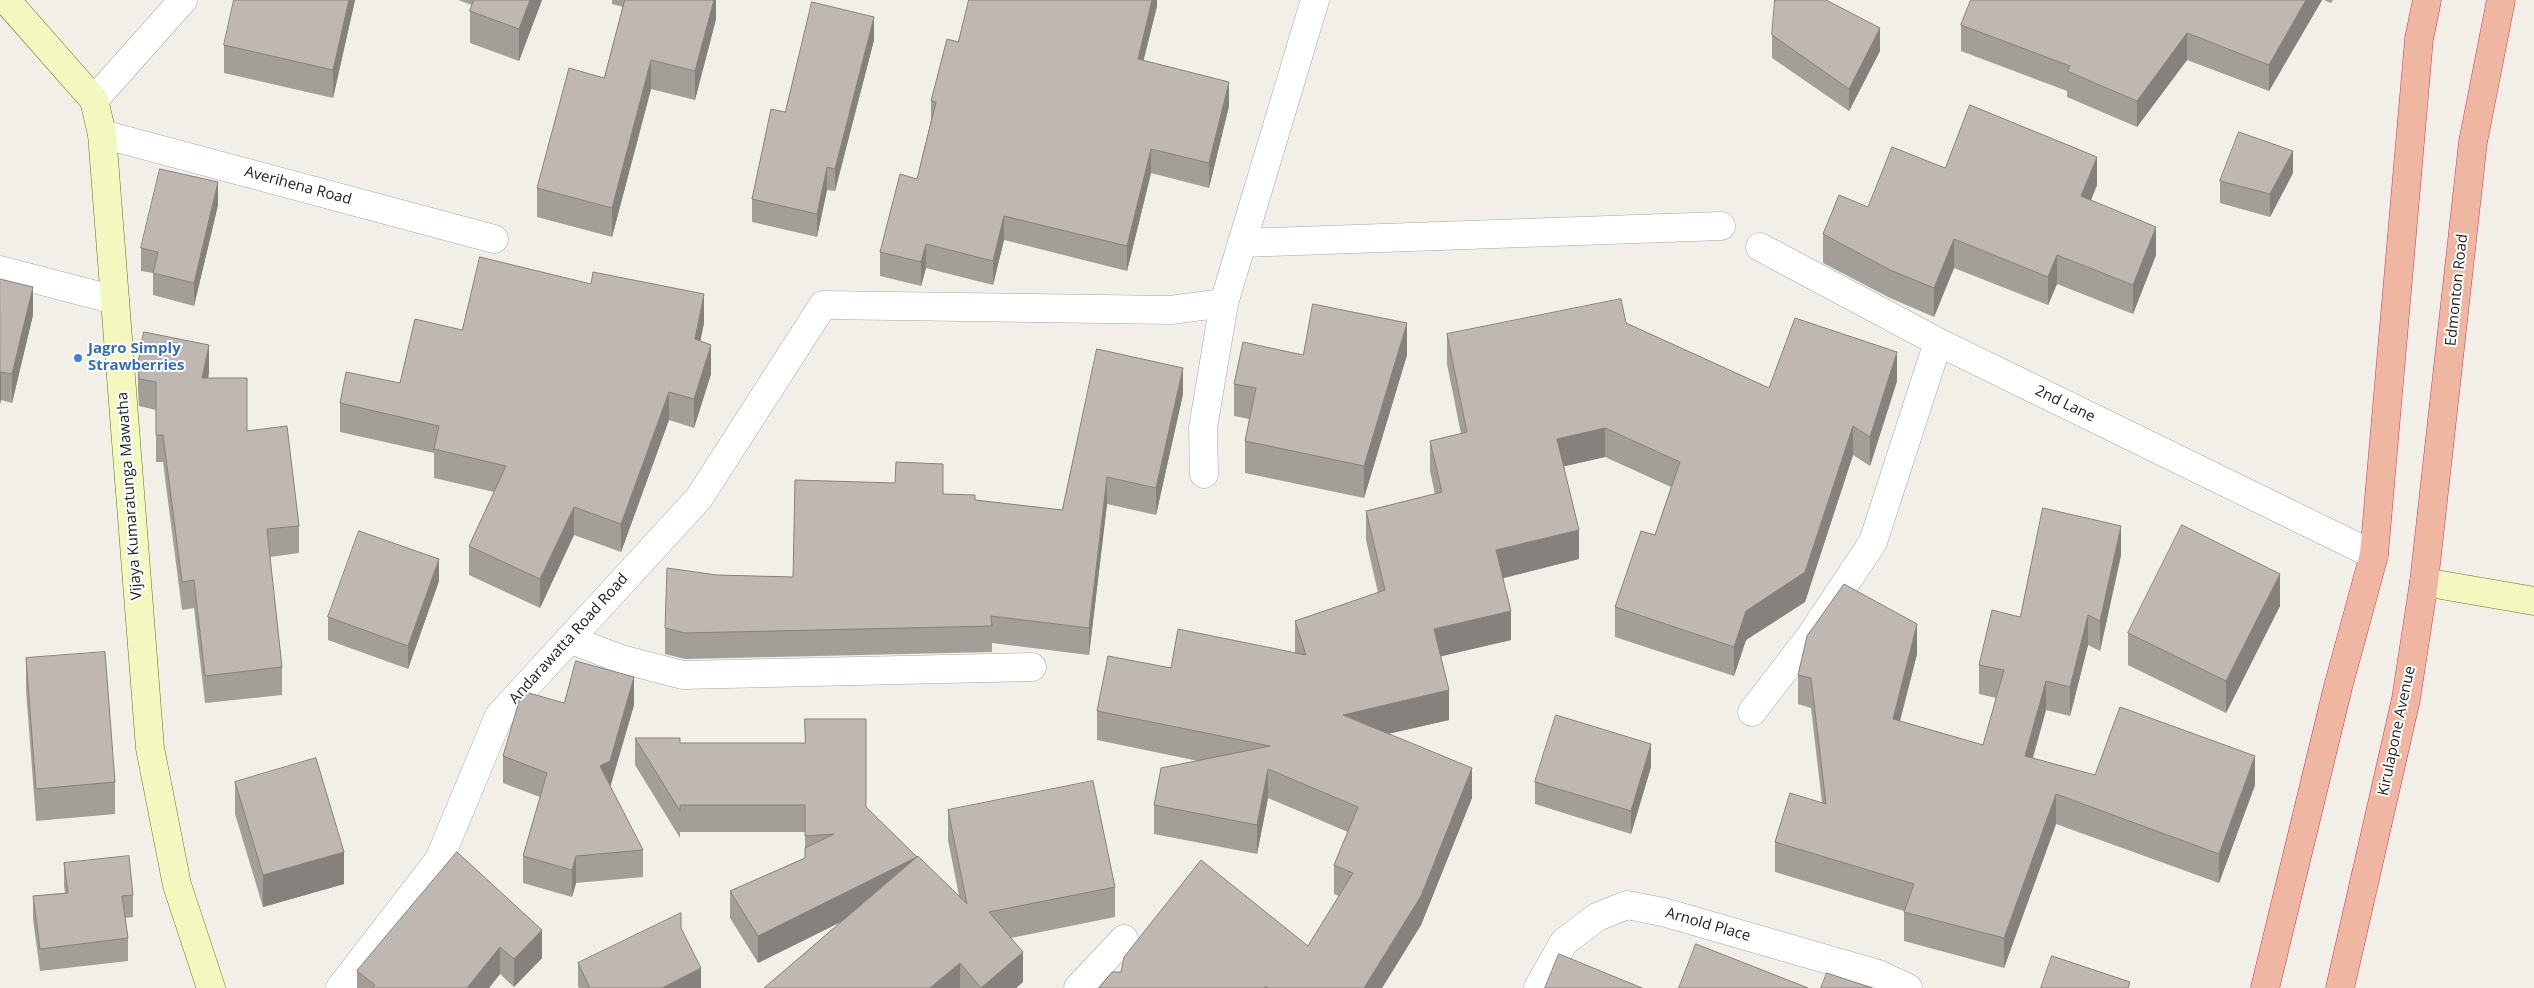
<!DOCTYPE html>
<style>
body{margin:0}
canvas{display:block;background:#f2efe9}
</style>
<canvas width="2534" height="988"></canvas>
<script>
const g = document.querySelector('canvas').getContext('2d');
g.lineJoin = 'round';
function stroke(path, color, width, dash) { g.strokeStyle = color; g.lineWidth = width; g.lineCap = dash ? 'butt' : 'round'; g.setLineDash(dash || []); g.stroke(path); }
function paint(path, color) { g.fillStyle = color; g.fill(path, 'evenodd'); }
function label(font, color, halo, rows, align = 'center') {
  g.font = font + ' "Open Sans",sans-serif'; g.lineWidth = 4; g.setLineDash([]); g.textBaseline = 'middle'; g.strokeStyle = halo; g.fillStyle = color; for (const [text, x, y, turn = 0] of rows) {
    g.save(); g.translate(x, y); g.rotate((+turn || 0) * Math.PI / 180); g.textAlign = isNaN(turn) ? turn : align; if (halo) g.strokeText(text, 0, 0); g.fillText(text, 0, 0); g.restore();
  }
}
const minor = new Path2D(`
 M 94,100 L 183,0
 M 102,134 L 494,239
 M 1242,243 L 1315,0
 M 1760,247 L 1938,342 L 2374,555
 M 0,270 L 115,300
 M 1204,474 L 1203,428 L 1224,303
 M 569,639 L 621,659 L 683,675 L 1032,667
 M 1752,712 L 1809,638 L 1873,542 L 1938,342
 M 340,988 L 439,860 L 499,716 L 699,498 L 823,305 L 1171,310 L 1224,303 L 1242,243 L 1721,226
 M 1078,988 L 1124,939
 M 1538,988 L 1564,942 L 1597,917 L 1627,905 L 1663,912 L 1878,974 L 1908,988`);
const secondary = new Path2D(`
 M 6,0 L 94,100 L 102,134 L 150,748 L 177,885 L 211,988
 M 2424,582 L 2534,601`);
const trunk = new Path2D(`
 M 2265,988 L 2338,687 L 2374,555 L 2419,39 L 2427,0
 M 2340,988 L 2406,699 L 2424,582 L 2473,142 L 2501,0`);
stroke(minor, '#a6a6a6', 29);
stroke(secondary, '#677908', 29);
stroke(trunk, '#d72f5f', 29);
stroke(minor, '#fff', 28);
stroke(secondary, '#f2f8c0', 28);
stroke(trunk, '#efb7a2', 28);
paint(new Path2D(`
 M 355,0 L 333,98 L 224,73 L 224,45 Z
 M 458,0 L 542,0 L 519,61 L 470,43 L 470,11 L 472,5 Z
 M 612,0 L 716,0 L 716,19 L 695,100 L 651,89 L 612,237 L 537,217 L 537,188 L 604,78 L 623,7 L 612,4 Z
 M 1157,0 L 1157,6 L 1143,60 L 1229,106 L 1209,188 L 1151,173 L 1127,271 L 1004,240 L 993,285 L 926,268 L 921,286 L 880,276 L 880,252 L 917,179 L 931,120 L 931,101 L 958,42 Z
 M 1971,0 L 2322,0 L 2269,91 L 2187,60 L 2137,127 L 2067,97 L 2067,91 L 1961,51 L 1961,25 Z
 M 2324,0 L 2333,0 L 2331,3 Z
 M 1772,35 L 1880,51 L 1849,111 L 1772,58 Z
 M 874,40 L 835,191 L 827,190 L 817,237 L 752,222 L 752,199 L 785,112 Z
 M 1945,168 L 2097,185 L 2091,200 L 2156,255 L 2133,314 L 2057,284 L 2048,305 L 1954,268 L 1934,317 L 1890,298 L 1823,263 L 1823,234 L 1868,207 Z
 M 2293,173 L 2270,217 L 2220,203 L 2220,181 Z
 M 218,205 L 194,306 L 153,295 L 153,273 L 141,271 L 141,248 Z
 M 0,279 L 33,315 L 12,403 L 1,400 Z
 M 704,323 L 700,341 L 711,374 L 694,428 L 669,420 L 621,552 L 574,535 L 540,608 L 469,575 L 469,546 L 494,492 L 434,478 L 434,453 L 340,432 L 340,403 L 400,383 L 462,330 Z
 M 1626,323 L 1769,388 L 1897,381 L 1870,466 L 1853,455 L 1805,602 L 1746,640 L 1734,676 L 1615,637 L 1615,607 L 1655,535 L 1671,487 L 1605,457 L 1564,466 L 1579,559 L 1503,578 L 1511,640 L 1441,656 L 1449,720 L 1388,734 L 1472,798 L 1421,925 L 1382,988 L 1099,988 L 1121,972 L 1308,946 L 1339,896 L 1334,894 L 1334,865 L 1348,832 L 1268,798 L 1257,854 L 1154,834 L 1154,805 L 1198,761 L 1097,740 L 1097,711 L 1171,668 L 1295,652 L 1295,621 L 1378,593 L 1366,540 L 1366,511 L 1435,494 L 1430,471 L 1430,441 L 1461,434 L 1447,364 L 1447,334 Z
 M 1303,355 L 1407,355 L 1364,498 L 1245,473 L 1245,441 L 1249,419 L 1234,416 L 1234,384 Z
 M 138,363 L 209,373 L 208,378 L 247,431 L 299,526 L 299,553 L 270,557 L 282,667 L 282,695 L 205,703 L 194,608 L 182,610 L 163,462 L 156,462 L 156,410 L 139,406 L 138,390 Z
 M 1183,394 L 1156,515 L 1107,504 L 1089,655 L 992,643 L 992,652 L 685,659 L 665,654 L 665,628 L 717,575 L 793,577 L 943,494 L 975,500 L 1062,510 Z
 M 2121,555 L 2100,651 L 2088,645 L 2070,716 L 2046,710 L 2033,758 L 2095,775 L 2255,785 L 2219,883 L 2056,824 L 2004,968 L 1904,941 L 1904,911 L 1775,872 L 1775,842 L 1822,803 L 1811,708 L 1798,704 L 1798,675 L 1917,654 L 1900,721 L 1983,745 L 1996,698 L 1979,694 L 1979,665 L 2020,617 Z
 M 439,581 L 408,669 L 328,640 L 328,617 Z
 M 2280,606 L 2226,713 L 2128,665 L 2128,633 Z
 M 26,658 L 115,782 L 115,814 L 36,821 L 26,690 Z
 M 564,703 L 634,705 L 610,786 L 643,850 L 643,877 L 576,883 L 572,897 L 523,883 L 523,856 L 540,797 L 503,783 L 503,756 Z
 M 635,738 L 680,743 L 866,807 L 917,857 L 959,896 L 948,840 L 948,810 L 1115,887 L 1115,917 L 1011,938 L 1023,982 L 1016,988 L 764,988 L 841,922 L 758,963 L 730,918 L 730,891 L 805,858 L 805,832 L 680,832 L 680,838 L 635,765 Z
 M 1651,767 L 1631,834 L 1535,804 L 1535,782 Z
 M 235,782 L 344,884 L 263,907 L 235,814 Z
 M 457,852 L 542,958 L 514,987 L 500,974 L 489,988 L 357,988 L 357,971 Z
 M 64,863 L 133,895 L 133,917 L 125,918 L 128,938 L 128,961 L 40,971 L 33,919 L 33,896 L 65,893 L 64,886 Z
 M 681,928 L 701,988 L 579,988 L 578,986 L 578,963 Z`), '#a49e99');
paint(new Path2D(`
 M 349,0 L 355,0 L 333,98 L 333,70 Z
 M 530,0 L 542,0 L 519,61 L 519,29 Z
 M 714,0 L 716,0 L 716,19 L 695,100 L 695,71 Z
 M 1152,0 L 1157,0 L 1157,6 L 1138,83 L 1138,59 Z
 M 2306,0 L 2322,0 L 2269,91 L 2269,65 Z
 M 874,17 L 874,40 L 835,191 L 835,169 Z
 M 1880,28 L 1880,51 L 1849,111 L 1849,89 Z
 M 2187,33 L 2187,60 L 2137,127 L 2137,101 Z
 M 651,60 L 651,89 L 612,237 L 612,208 Z
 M 1229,82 L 1229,106 L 1209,188 L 1209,163 Z
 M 1151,149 L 1151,173 L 1127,271 L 1127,246 Z
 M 2293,151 L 2293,173 L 2270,217 L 2270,194 Z
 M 2097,157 L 2097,185 L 2081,225 L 2081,196 Z
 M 827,167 L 827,190 L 817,237 L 817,214 Z
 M 218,182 L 218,205 L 194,306 L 194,283 Z
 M 1004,216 L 1004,240 L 993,285 L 993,261 Z
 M 2156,227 L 2156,255 L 2133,314 L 2133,285 Z
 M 1954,239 L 1954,268 L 1934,317 L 1934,288 Z
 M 926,244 L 926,268 L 921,286 L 921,262 Z
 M 2057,255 L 2057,284 L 2048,305 L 2048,277 Z
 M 33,287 L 33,315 L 12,403 L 12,374 Z
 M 704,294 L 704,323 L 695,368 L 695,339 Z
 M 1407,323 L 1407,355 L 1364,498 L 1364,466 Z
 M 209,345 L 209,373 L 202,406 L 202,378 Z
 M 711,345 L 711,374 L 694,428 L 694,399 Z
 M 1897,352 L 1897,381 L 1870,466 L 1870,437 Z
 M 1183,368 L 1183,394 L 1156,515 L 1156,488 Z
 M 1,372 L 1,400 L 0,405 L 0,377 Z
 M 669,392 L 669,420 L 621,552 L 621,524 Z
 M 1853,426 L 1853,455 L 1805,602 L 1746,640 L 1734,676 L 1734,647 L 1746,611 Z
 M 1605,428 L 1605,457 L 1557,468 L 1557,439 Z
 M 1107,477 L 1107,504 L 1089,655 L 1089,628 Z
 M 574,507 L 574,535 L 540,608 L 540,579 Z
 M 2121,526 L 2121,555 L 2100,651 L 2100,621 Z
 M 1579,530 L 1579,559 L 1496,580 L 1496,550 Z
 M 439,559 L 439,581 L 408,669 L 408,646 Z
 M 2280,574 L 2280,606 L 2226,713 L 2226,681 Z
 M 1511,611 L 1511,640 L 1434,658 L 1434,629 Z
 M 2088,615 L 2088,645 L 2070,716 L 2070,687 Z
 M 1917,624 L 1917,654 L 1893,748 L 1893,719 Z
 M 634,677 L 634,705 L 610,788 L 600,766 Z
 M 2046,681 L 2046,710 L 2025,785 L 2025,756 Z
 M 1449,690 L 1449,720 L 1343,744 L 1343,715 Z
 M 1651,744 L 1651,767 L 1631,834 L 1631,811 Z
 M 2255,756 L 2255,785 L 2219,883 L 2219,854 Z
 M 1472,768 L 1472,798 L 1421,925 L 1382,988 L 1364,988 Z
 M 1268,769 L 1268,798 L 1257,854 L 1257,825 Z
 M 2056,794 L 2056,824 L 2004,968 L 2004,938 Z
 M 344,852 L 344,884 L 263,907 L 263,875 Z
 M 576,856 L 576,883 L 572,897 L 572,870 Z
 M 917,857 L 917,884 L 758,963 L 758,936 Z
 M 542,930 L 542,958 L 514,987 L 514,959 Z
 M 500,947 L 500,974 L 489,988 L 467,988 Z
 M 1023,952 L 1023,982 L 1016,988 L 981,988 Z
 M 960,963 L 960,988 L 930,988 Z
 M 701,968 L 701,988 L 662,988 Z`), '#86817d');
const building = new Path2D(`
 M 234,0 L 349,0 L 333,70 L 224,45 Z
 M 474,0 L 530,0 L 519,29 L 470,11 Z
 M 625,0 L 714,0 L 695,71 L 651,60 L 612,208 L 537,188 L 569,68 L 604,78 Z
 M 969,0 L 1152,0 L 1138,59 L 1229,82 L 1209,163 L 1151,149 L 1127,246 L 1004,216 L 993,261 L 926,244 L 921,262 L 880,252 L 900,174 L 917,179 L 936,102 L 931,101 L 947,39 L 958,42 Z
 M 1775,0 L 1826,0 L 1880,28 L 1849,89 L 1772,35 Z
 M 1971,0 L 2306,0 L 2269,65 L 2187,33 L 2137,101 L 2067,71 L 2070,66 L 1961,25 Z
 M 812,2 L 874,17 L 835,169 L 827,167 L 817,214 L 752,199 L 771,109 L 785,112 Z
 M 1970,105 L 2097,157 L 2081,196 L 2156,227 L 2133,285 L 2057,255 L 2048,277 L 1954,239 L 1934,288 L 1890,270 L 1823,234 L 1839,195 L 1868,207 L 1892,147 L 1945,168 Z
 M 2239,132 L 2293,151 L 2270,194 L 2220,181 Z
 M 160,169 L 218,182 L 194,283 L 153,273 L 158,252 L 141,248 Z
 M 480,257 L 591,284 L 593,272 L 704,294 L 695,339 L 711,345 L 694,399 L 669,392 L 621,524 L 574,507 L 540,579 L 469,546 L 506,466 L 434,449 L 439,426 L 340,403 L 346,372 L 400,383 L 415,319 L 462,330 Z
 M 0,279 L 33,287 L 12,374 L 1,372 L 0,377 Z
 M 1621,299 L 1626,323 L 1769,388 L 1795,318 L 1897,352 L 1870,437 L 1853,426 L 1805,572 L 1746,611 L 1734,647 L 1615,607 L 1641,531 L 1655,535 L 1680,462 L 1605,428 L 1557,439 L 1579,530 L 1496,550 L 1511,611 L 1434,629 L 1449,690 L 1343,715 L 1472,768 L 1421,896 L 1364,988 L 1268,988 L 1266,986 L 1265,988 L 1099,988 L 1112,972 L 1121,972 L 1124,957 L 1201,860 L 1308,946 L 1353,873 L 1334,865 L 1358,807 L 1268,769 L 1257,825 L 1154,805 L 1161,768 L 1270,746 L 1097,711 L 1108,656 L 1171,668 L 1178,629 L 1306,655 L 1295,621 L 1385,590 L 1366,511 L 1442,492 L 1430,441 L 1467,432 L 1447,334 Z
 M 1313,304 L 1407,323 L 1364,466 L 1245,441 L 1256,388 L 1234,384 L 1243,342 L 1303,355 Z
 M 144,332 L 209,345 L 202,378 L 247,378 L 247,431 L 287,426 L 299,526 L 267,529 L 282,667 L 205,676 L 194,580 L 182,582 L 163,435 L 156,435 L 156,382 L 139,379 L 138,363 Z
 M 1097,349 L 1183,368 L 1156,488 L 1107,477 L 1089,628 L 991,616 L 992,626 L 685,633 L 665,628 L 667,568 L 717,575 L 793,577 L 795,480 L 895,483 L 896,462 L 943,464 L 943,494 L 975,495 L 975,500 L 1062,510 Z
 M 2043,508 L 2121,526 L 2100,621 L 2088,615 L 2070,687 L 2046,681 L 2025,756 L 2095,775 L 2120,707 L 2255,756 L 2219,854 L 2056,794 L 2004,938 L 1904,912 L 1914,884 L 1775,842 L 1790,793 L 1826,804 L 1811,678 L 1798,675 L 1807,636 L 1844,584 L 1917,624 L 1893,719 L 1983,745 L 2004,670 L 1979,665 L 1992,610 L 2020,617 Z
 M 2182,525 L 2280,574 L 2226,681 L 2128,633 Z
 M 359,531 L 439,559 L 408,646 L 328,617 Z
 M 105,652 L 115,782 L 36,789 L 26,658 Z
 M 576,661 L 634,677 L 610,761 L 600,766 L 643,850 L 576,856 L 572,870 L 523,856 L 547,773 L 503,756 L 522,691 L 564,703 Z
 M 1556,715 L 1651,744 L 1631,811 L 1535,782 Z
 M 805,719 L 866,719 L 866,807 L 917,857 L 758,936 L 730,891 L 805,858 L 805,848 L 834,834 L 805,836 L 805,805 L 680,805 L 680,811 L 635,738 L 680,738 L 680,743 L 805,743 Z
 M 316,758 L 344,852 L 263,875 L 235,782 Z
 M 1093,781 L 1115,887 L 989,912 L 1023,952 L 981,988 L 960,963 L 930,988 L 764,988 L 918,856 L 967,904 L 948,810 Z
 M 457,852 L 542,930 L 514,959 L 500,947 L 467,988 L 372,988 L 375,985 L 357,971 Z
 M 129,856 L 133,895 L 122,896 L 128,938 L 40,949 L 33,896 L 68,893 L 64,863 Z
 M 681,913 L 681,928 L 701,968 L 662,988 L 590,988 L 578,963 Z
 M 1696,944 L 1808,988 L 1679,988 Z
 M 1559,954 L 1642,988 L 1545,988 Z
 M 2052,956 L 2130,982 L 2128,988 L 2041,988 Z
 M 1827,973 L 1872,988 L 1821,988 Z`);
paint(building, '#bfb8b2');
stroke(building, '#86817d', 1);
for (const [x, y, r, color] of [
 [78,358,5,"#3f7fe0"]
]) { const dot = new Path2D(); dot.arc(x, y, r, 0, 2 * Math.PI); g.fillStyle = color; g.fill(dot); stroke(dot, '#fff', 2); }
label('15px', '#222', '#fff', [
 ["Averihena Road",298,186,15],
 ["Edmonton Road",2457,290,-84],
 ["2nd Lane",2065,404,26],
 ["Vijaya Kumaratunga Mawatha",130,496,-94],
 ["Andarawatta Road Road",569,639,-48],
 ["Kirulapone Avenue",2397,731,-78],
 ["Arnold Place",1708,925,16]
]);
label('bold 15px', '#366cbe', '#fff', [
 ["Jagro Simply",88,349],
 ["Strawberries",88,366]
], 'left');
</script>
